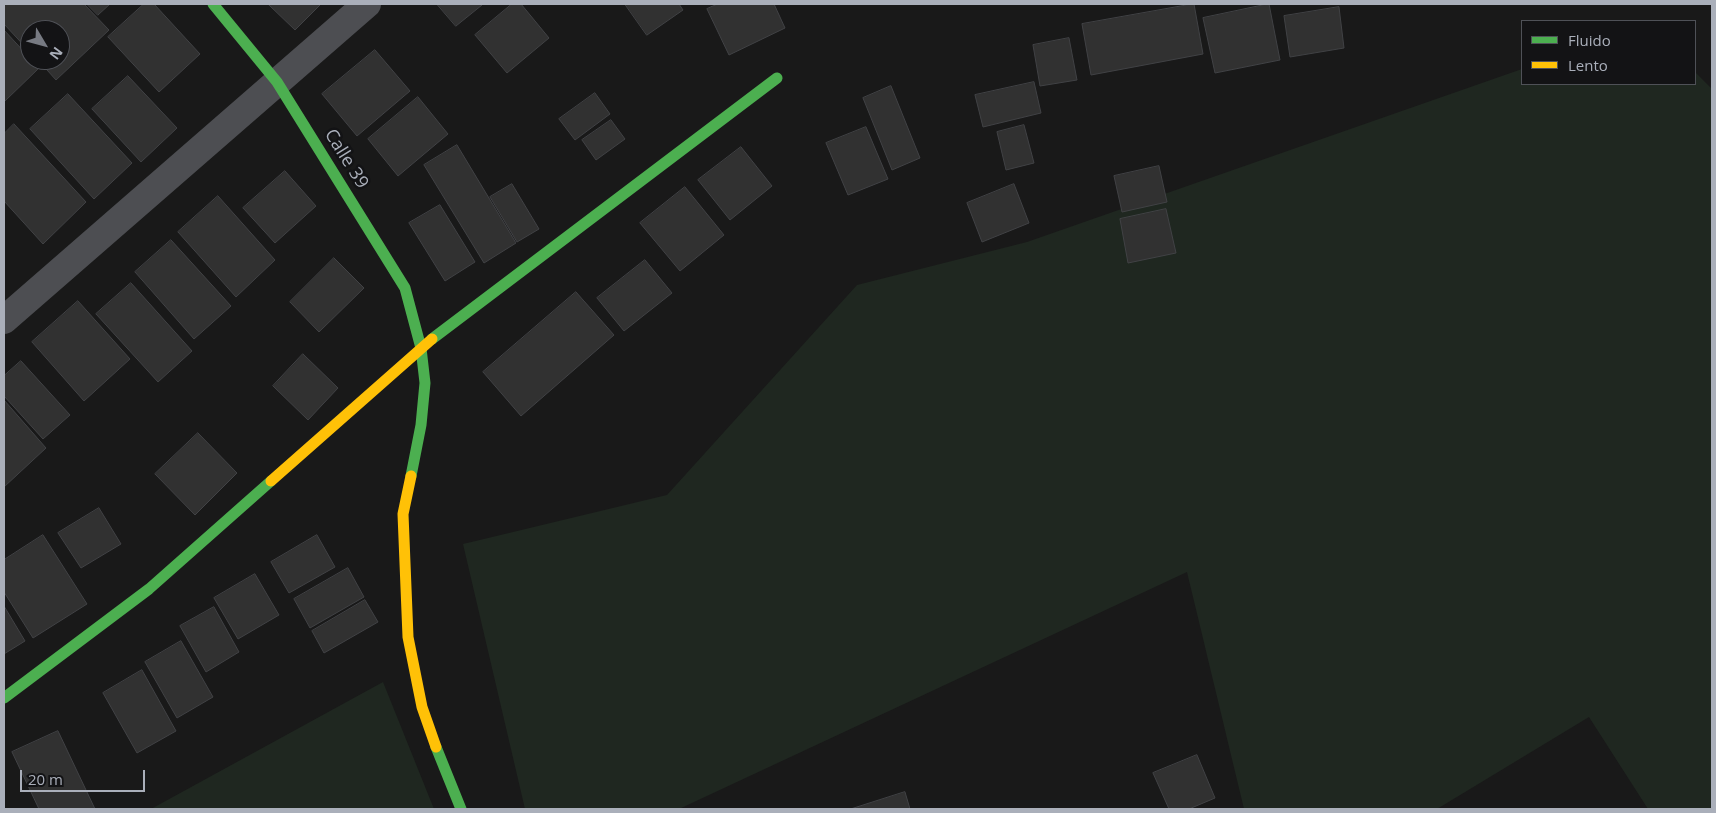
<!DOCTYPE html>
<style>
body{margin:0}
#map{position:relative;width:1716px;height:813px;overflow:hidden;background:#191919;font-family:"Open Sans",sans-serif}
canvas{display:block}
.frame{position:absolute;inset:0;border:5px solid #aaafba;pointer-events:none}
.legend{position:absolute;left:1521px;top:20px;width:175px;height:65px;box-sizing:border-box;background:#131315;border:1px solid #4f5157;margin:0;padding:6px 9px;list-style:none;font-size:15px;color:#aaafba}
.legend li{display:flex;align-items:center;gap:10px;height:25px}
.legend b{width:25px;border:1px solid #4f5157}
.north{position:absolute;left:20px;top:20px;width:50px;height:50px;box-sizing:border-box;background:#131315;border:1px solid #4f5157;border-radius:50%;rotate:127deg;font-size:14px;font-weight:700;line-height:20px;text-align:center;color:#aaafba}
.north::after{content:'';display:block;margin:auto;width:18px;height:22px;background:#777a82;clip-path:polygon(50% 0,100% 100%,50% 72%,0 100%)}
.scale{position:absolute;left:20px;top:770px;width:125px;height:22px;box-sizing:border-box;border:2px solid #aaafba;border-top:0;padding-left:6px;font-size:15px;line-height:18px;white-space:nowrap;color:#aaafba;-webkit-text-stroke:4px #131315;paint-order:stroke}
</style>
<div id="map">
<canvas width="1716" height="813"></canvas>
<div class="frame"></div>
<ul class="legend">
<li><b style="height:6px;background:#4caf50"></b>Fluido</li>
<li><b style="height:6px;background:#ffc107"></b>Lento</li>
</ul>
<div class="north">N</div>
<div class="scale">20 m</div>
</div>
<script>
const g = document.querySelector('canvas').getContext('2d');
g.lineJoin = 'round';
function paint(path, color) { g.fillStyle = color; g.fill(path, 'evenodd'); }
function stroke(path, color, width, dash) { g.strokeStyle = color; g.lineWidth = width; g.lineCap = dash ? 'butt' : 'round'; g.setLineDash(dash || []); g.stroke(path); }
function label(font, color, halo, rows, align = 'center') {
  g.font = font + ' "Open Sans",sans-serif'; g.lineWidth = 5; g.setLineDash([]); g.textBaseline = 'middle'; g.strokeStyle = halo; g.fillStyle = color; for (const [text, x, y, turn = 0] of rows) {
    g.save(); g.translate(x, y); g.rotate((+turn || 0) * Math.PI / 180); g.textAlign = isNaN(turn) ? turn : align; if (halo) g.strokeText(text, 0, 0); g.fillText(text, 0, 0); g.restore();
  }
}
paint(new Path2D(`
 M 1522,69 L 1522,84 L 1695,84 L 1695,72 L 1712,89 L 1712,809 L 1648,809 L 1589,717 L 1437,809 L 1244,809 L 1187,572 L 679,809 L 525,809 L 463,544 L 667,495 L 857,285 L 1027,242 Z
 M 383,682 L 434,809 L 151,809 Z`), '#1f2720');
const building = new Path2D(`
 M 4,4 L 84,4 L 109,30 L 56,80 L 38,60 L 60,60 L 60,30 L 30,30 L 30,52 L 4,24 Z
 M 87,4 L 110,4 L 98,15 Z
 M 144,4 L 154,4 L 200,54 L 159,92 L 108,37 Z
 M 270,4 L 321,4 L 295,30 L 269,5 Z
 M 437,4 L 482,4 L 482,5 L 456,26 Z
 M 512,4 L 521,4 L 549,38 L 507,73 L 475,35 Z
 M 625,4 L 679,4 L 683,10 L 647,35 Z
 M 718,4 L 774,4 L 785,28 L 729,55 L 707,9 Z
 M 1194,4 L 1203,54 L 1091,75 L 1082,24 Z
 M 1269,4 L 1280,60 L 1215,73 L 1203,18 Z
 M 1339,7 L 1344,48 L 1290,57 L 1284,16 Z
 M 4,30 L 39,68 L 4,102 Z
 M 1069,38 L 1077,80 L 1040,86 L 1033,45 Z
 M 375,50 L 410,91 L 357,136 L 322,94 Z
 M 128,76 L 177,128 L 141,162 L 92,109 Z
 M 1034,82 L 1041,113 L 983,127 L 975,95 Z
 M 891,86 L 920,158 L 892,170 L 863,98 Z
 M 595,93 L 610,114 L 575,140 L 559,119 Z
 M 68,94 L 132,163 L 94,199 L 30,129 Z
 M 418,97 L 448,134 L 398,176 L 368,139 Z
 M 611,120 L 625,139 L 596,160 L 582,140 Z
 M 14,124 L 86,202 L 43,244 L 4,201 L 4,134 Z
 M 1024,125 L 1034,163 L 1006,170 L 997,132 Z
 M 866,127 L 888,179 L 848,195 L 826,143 Z
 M 457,145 L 516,243 L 484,263 L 424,165 Z
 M 741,147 L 772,186 L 730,220 L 698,180 Z
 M 1159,166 L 1167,202 L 1122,212 L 1114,176 Z
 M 285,171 L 316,206 L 275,243 L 243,208 Z
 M 512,184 L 539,229 L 517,242 L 490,197 Z
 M 1014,184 L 1029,223 L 982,242 L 967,203 Z
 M 685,187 L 724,235 L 680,271 L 640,223 Z
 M 218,196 L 275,260 L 236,297 L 178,232 Z
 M 440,205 L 475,262 L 445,281 L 409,223 Z
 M 1166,209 L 1176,253 L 1128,263 L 1120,219 Z
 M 171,240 L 231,306 L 194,339 L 135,272 Z
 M 334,258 L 364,288 L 319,332 L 290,302 Z
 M 645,260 L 672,293 L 624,331 L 597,298 Z
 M 131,283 L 192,351 L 158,382 L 96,314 Z
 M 576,292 L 614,335 L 521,416 L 483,372 Z
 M 78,301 L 130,359 L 84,401 L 32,342 Z
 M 303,354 L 338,388 L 308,420 L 273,386 Z
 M 21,361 L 70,415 L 43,439 L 4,396 L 4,376 Z
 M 4,400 L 46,448 L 4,487 Z
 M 198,433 L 237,473 L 195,515 L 155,474 Z
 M 99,508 L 121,544 L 81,568 L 58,533 Z
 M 43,535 L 87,604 L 33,638 L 4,592 L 4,560 Z
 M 317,535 L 335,567 L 289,593 L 271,562 Z
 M 348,568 L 364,597 L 310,628 L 294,599 Z
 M 255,574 L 279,615 L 238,639 L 214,598 Z
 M 365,600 L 378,622 L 324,653 L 312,631 Z
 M 4,606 L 25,641 L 4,654 Z
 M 214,607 L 239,652 L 206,672 L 180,626 Z
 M 181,641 L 213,697 L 177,718 L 145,662 Z
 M 142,670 L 176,731 L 137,753 L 103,693 Z
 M 58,731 L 95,809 L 39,809 L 12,752 Z
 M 1197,755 L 1215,798 L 1189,809 L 1169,809 L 1153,773 Z
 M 905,792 L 910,809 L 851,809 Z`);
paint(building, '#313131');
stroke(building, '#414245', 1);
stroke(new Path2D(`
 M 4,320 L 367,4`), '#4d4e52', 28);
stroke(new Path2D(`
 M 213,4 L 277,82 L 405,288 L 421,348 L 425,383 L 421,425 L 411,476
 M 432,339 L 777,78
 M 4,698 L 149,589 L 271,481
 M 436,747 L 461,809`), '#4caf50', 11);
stroke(new Path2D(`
 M 411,476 L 403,514 L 408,637 L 422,707 L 436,747
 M 271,481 L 432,339`), '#ffc107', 11);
label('18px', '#aaafba', '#131315', [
 ["Calle 39",346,159,58]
]);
</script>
